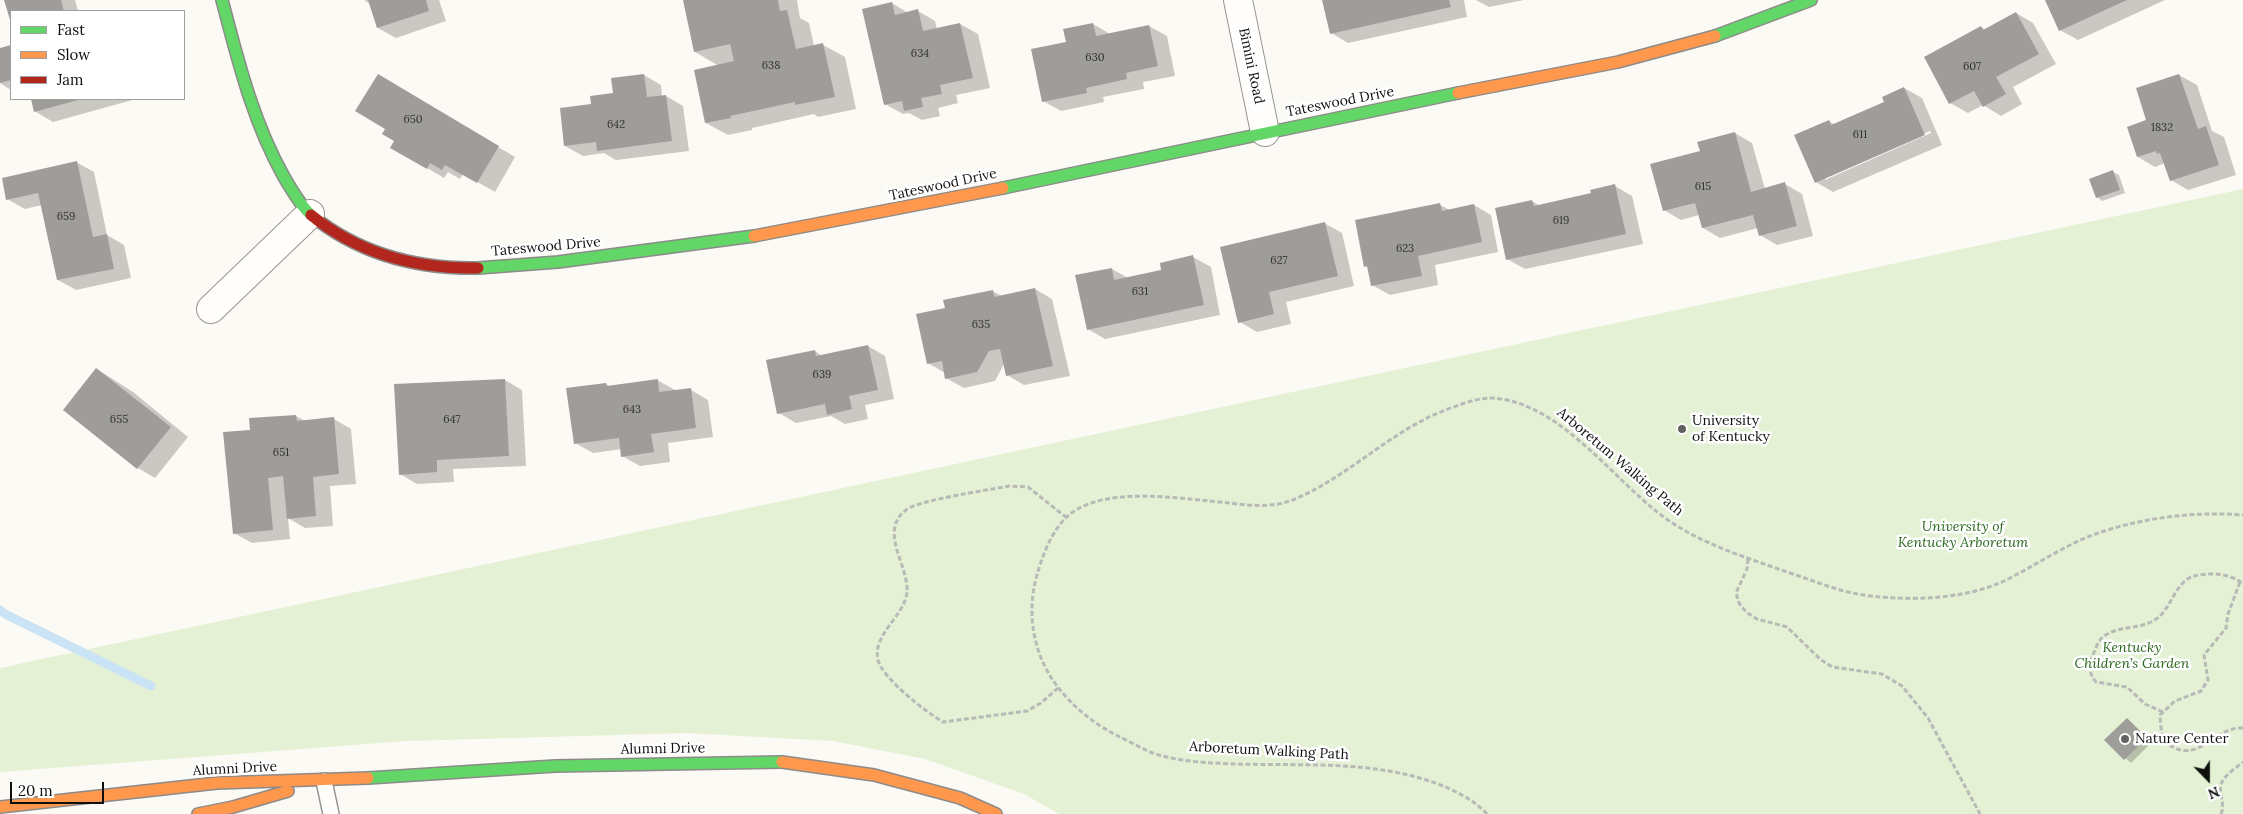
<!DOCTYPE html>
<meta charset="utf-8">
<style>
body{margin:0}
#map{position:relative;width:2243px;height:814px;overflow:hidden;background:#fcfaf4;font-family:Lora,serif}
canvas{display:block}
.legend{position:absolute;left:10px;top:10px;width:175px;height:90px;box-sizing:border-box;background:#fff;border:1px solid #9f9f9f;margin:0;padding:6px 9px;list-style:none;font-size:15px;color:#0f0f0f}
.legend li{display:flex;align-items:center;gap:10px;height:25px}
.legend b{width:25px;border:1px solid #9f9f9f}
.north{position:absolute;left:2183px;top:754px;width:50px;height:50px;-webkit-text-stroke:4px #fff;paint-order:stroke;rotate:158deg;font-size:14px;font-weight:700;line-height:20px;text-align:center;color:#0f0f0f}
.north::after{content:'';display:block;margin:auto;width:18px;height:22px;background:#0f0f0f;clip-path:polygon(50% 0,100% 100%,50% 72%,0 100%)}
.scale{position:absolute;left:10px;top:782px;width:94px;height:22px;box-sizing:border-box;border:2px solid #0f0f0f;border-top:0;padding-left:6px;font-size:15px;line-height:18px;white-space:nowrap;color:#0f0f0f;-webkit-text-stroke:4px #fff;paint-order:stroke}
</style>
<div id="map">
<canvas width="2243" height="814"></canvas>
<ul class="legend">
<li><b style="height:6px;background:#63d668"></b>Fast</li>
<li><b style="height:6px;background:#ff974d"></b>Slow</li>
<li><b style="height:6px;background:#b3261e"></b>Jam</li>
</ul>
<div class="north">N</div>
<div class="scale">20 m</div>
</div>
<script>
const g = document.querySelector('canvas').getContext('2d');
g.lineJoin = 'round';
function paint(path, color) { g.fillStyle = color; g.fill(path, 'evenodd'); }
function stroke(path, color, width, dash) { g.strokeStyle = color; g.lineWidth = width; g.lineCap = dash ? 'butt' : 'round'; g.setLineDash(dash || []); g.stroke(path); }
function label(font, color, halo, rows, align = 'center') {
  g.font = font + ' Lora,serif'; g.lineWidth = 5; g.setLineDash([]); g.textBaseline = 'middle'; g.strokeStyle = halo; g.fillStyle = color; for (const [text, x, y, turn = 0] of rows) {
    g.save(); g.translate(x, y); g.rotate((+turn || 0) * Math.PI / 180); g.textAlign = isNaN(turn) ? turn : align; if (halo) g.strokeText(text, 0, 0); g.fillText(text, 0, 0); g.restore();
  }
}
paint(new Path2D(`
 M 2243,189 L 2243,814 L 1059,814 L 1024,794 L 925,759 L 833,741 L 687,733 L 406,741 L 0,772 L 0,668 Z`), '#e4f1d4');
paint(new Path2D(`
 M 6,0 L 75,0 L 78,11 L 11,11 L 11,20 Z
 M 364,0 L 439,0 L 446,21 L 396,38 L 378,28 L 370,4 Z
 M 684,0 L 797,0 L 800,18 L 809,23 L 814,46 L 823,45 L 845,57 L 856,109 L 818,117 L 814,114 L 752,128 L 752,130 L 728,135 L 706,123 L 719,66 L 695,52 Z
 M 1323,0 L 1464,0 L 1467,17 L 1348,43 L 1331,33 Z
 M 1476,0 L 1524,0 L 1489,7 Z
 M 2046,0 L 2165,0 L 2078,40 L 2060,30 Z
 M 892,3 L 908,13 L 918,11 L 935,21 L 937,29 L 960,24 L 978,34 L 990,88 L 956,95 L 958,103 L 938,108 L 940,116 L 922,120 L 909,113 L 903,114 L 885,104 Z
 M 2016,13 L 2033,23 L 2056,64 L 2013,87 L 2022,104 L 2001,116 L 1983,105 L 1968,113 L 1950,103 L 1981,27 L 1986,30 Z
 M 1093,24 L 1110,34 L 1149,26 L 1167,36 L 1175,76 L 1143,82 L 1144,89 L 1103,97 L 1104,102 L 1061,111 L 1043,101 L 1067,43 Z
 M 11,47 L 11,90 L 0,83 L 0,50 Z
 M 644,75 L 661,85 L 662,97 L 666,96 L 683,106 L 689,151 L 616,160 L 604,153 L 583,156 L 565,146 L 592,105 L 614,94 Z
 M 2179,75 L 2197,85 L 2212,131 L 2224,137 L 2236,175 L 2188,190 L 2171,180 L 2165,163 L 2155,167 L 2138,157 Z
 M 396,86 L 515,157 L 495,192 L 463,174 L 460,179 L 448,172 L 444,178 L 392,147 L 396,141 L 386,129 Z
 M 1904,88 L 1922,98 L 1942,145 L 1833,192 L 1816,182 L 1829,121 L 1835,125 L 1886,103 ZM 1930,131 L 1931,133 L 1825,180 L 1825,177 Z
 M 32,99 L 136,99 L 53,122 L 36,112 Z
 M 1735,133 L 1752,143 L 1765,189 L 1785,184 L 1802,194 L 1813,236 L 1777,245 L 1760,235 L 1758,228 L 1720,238 L 1703,228 L 1699,215 L 1681,220 L 1664,210 L 1701,152 Z
 M 76,162 L 94,172 L 107,235 L 124,245 L 131,278 L 76,290 L 58,280 L 42,205 L 25,209 L 7,199 Z
 M 2113,172 L 2119,175 L 2125,193 L 2102,201 L 2097,197 Z
 M 1615,186 L 1632,196 L 1643,244 L 1525,269 L 1507,259 L 1532,201 L 1540,206 L 1592,194 Z
 M 1440,205 L 1450,210 L 1474,205 L 1491,215 L 1498,252 L 1435,265 L 1438,285 L 1390,295 L 1372,285 L 1369,268 L 1365,266 Z
 M 1324,223 L 1342,233 L 1354,286 L 1286,302 L 1291,324 L 1257,332 L 1240,322 Z
 M 1193,257 L 1211,267 L 1220,315 L 1105,339 L 1088,329 L 1112,269 L 1128,278 L 1163,270 Z
 M 1035,289 L 1052,299 L 1070,376 L 1024,385 L 1007,375 L 1004,364 L 995,381 L 964,388 L 946,378 L 945,373 L 928,363 L 946,309 L 992,291 L 1002,296 Z
 M 868,346 L 885,356 L 894,399 L 865,405 L 868,419 L 845,424 L 831,416 L 796,423 L 779,413 L 815,351 L 822,356 Z
 M 97,369 L 133,392 L 188,437 L 155,478 L 138,468 L 65,410 Z
 M 505,380 L 522,390 L 526,466 L 453,469 L 454,482 L 417,484 L 400,474 L 395,386 Z
 M 657,380 L 675,390 L 691,390 L 708,400 L 713,437 L 668,443 L 670,462 L 640,466 L 622,456 L 622,449 L 593,453 L 575,443 L 606,384 L 611,387 Z
 M 296,416 L 305,421 L 334,419 L 351,429 L 356,484 L 330,486 L 333,526 L 305,528 L 288,518 L 290,539 L 252,543 L 234,533 L 251,431 Z
 M 2127,719 L 2152,742 L 2131,763 L 2106,740 Z`), '#0003');
stroke(new Path2D(`
 M 0,610 L 5,614 L 151,686`), '#cae4f5', 9);
paint(new Path2D(`
 M 4,0 L 61,0 L 64,11 L 11,11 L 11,23 Z
 M 368,0 L 426,0 L 429,11 L 377,28 Z
 M 683,0 L 778,0 L 780,11 L 787,10 L 796,49 L 823,43 L 835,97 L 795,105 L 795,102 L 730,116 L 731,118 L 705,123 L 694,70 L 734,61 L 730,44 L 694,52 Z
 M 1322,0 L 1449,0 L 1451,7 L 1330,34 Z
 M 2045,0 L 2127,0 L 2059,31 Z
 M 892,2 L 895,15 L 918,9 L 923,31 L 960,23 L 973,78 L 940,85 L 942,94 L 921,98 L 923,107 L 904,111 L 902,101 L 884,105 L 862,9 Z
 M 2016,12 L 2039,54 L 1996,77 L 2006,94 L 1983,107 L 1974,91 L 1949,104 L 1924,57 L 1981,26 L 1983,30 Z
 M 1093,23 L 1096,36 L 1149,25 L 1158,66 L 1126,73 L 1127,79 L 1086,88 L 1087,93 L 1042,102 L 1031,49 L 1066,42 L 1063,29 Z
 M 11,45 L 11,80 L 0,83 L 0,48 Z
 M 378,74 L 499,146 L 477,183 L 445,165 L 442,170 L 430,163 L 427,169 L 390,148 L 394,141 L 382,134 L 385,129 L 355,111 Z
 M 644,74 L 647,97 L 666,95 L 672,141 L 597,151 L 596,142 L 564,146 L 560,108 L 591,104 L 590,96 L 613,93 L 611,78 Z
 M 2179,74 L 2198,129 L 2206,126 L 2219,165 L 2170,181 L 2160,153 L 2157,154 L 2156,151 L 2137,157 L 2127,127 L 2146,120 L 2136,88 Z
 M 1904,87 L 1925,135 L 1815,183 L 1794,135 L 1829,120 L 1831,125 L 1884,102 L 1882,97 Z
 M 31,99 L 82,99 L 34,112 Z
 M 1735,132 L 1751,192 L 1785,182 L 1797,226 L 1759,236 L 1753,215 L 1702,228 L 1695,203 L 1663,211 L 1650,164 L 1700,151 L 1697,142 Z
 M 77,161 L 93,237 L 107,234 L 114,269 L 57,280 L 38,193 L 6,200 L 2,178 Z
 M 2113,170 L 2120,190 L 2096,198 L 2089,179 Z
 M 1615,184 L 1626,234 L 1506,260 L 1495,208 L 1532,200 L 1534,206 L 1591,193 L 1590,190 Z
 M 1440,203 L 1442,211 L 1474,204 L 1482,242 L 1418,256 L 1422,276 L 1371,286 L 1367,266 L 1364,267 L 1355,220 Z
 M 1325,222 L 1338,276 L 1269,292 L 1274,314 L 1238,323 L 1220,247 Z
 M 1193,255 L 1204,305 L 1087,330 L 1075,275 L 1112,268 L 1114,280 L 1161,270 L 1160,263 Z
 M 1035,288 L 1053,366 L 1006,376 L 1000,349 L 989,351 L 977,372 L 945,379 L 942,361 L 927,364 L 916,314 L 945,308 L 943,300 L 993,290 L 994,297 Z
 M 868,345 L 878,390 L 849,396 L 852,409 L 827,415 L 825,404 L 777,414 L 766,360 L 815,350 L 816,356 Z
 M 96,368 L 171,427 L 137,469 L 63,410 Z
 M 505,379 L 509,456 L 437,460 L 437,472 L 399,475 L 394,384 Z
 M 658,379 L 659,392 L 691,388 L 696,428 L 651,434 L 654,452 L 621,457 L 619,438 L 574,444 L 566,388 L 606,383 L 607,386 Z
 M 296,415 L 297,421 L 334,417 L 339,474 L 313,477 L 316,516 L 287,519 L 283,476 L 268,478 L 273,530 L 233,534 L 223,432 L 250,430 L 249,418 Z
 M 2127,718 L 2147,738 L 2124,760 L 2104,740 Z`), '#9f9d99');
const lane = new Path2D(`
 M 324,781 L 331,814`);
const street = new Path2D(`
 M 1238,0 L 1265,132
 M 211,309 L 310,214`);
const fast = new Path2D(`
 M 222,0 C 238,61 253,122 284,177 C 292,190 299,204 311,215
 M 1715,36 L 1811,0
 M 1003,188 L 1458,93
 M 478,268 L 558,262 L 754,236
 M 368,778 L 555,766 L 782,762`);
const slow = new Path2D(`
 M 1458,93 L 1618,62 L 1715,36
 M 754,236 L 1003,188
 M 782,762 L 874,775 L 960,798 L 996,814
 M 0,807 L 217,783 L 368,778
 M 198,814 L 233,807 L 288,791`);
const jam = new Path2D(`
 M 311,215 C 359,254 416,269 478,268`);
stroke(lane, '#969592', 18);
stroke(street, '#969592', 30);
stroke(fast, '#8c8b89', 14);
stroke(slow, '#8c8b89', 14);
stroke(jam, '#8c8b89', 14);
stroke(new Path2D(`
 M 1748,559 L 1747,569 L 1736,593 L 1739,603 L 1746,612 L 1757,619 L 1787,627 L 1820,659 L 1832,667 L 1882,674 L 1902,686 L 1928,718 L 1980,814
 M 2240,582 L 2228,614 L 2226,628 L 2204,655 L 2208,680 L 2201,691 L 2175,701 L 2160,715 C 2161,728 2160,742 2175,748 C 2201,760 2217,726 2243,728
 M 1058,688 L 1041,703 L 1027,711 L 943,722 C 926,712 883,679 878,660 C 872,634 905,616 907,592 C 909,566 878,531 906,510 C 918,500 989,490 1009,486 L 1028,487 L 1067,518
 M 2163,712 L 2145,704 L 2127,687 L 2096,682 C 2090,675 2088,667 2092,657 C 2095,651 2097,642 2103,637 C 2119,624 2144,631 2160,616 C 2172,604 2177,581 2194,576 C 2206,573 2222,573 2233,578 C 2237,579 2239,582 2243,582
 M 1487,814 C 1474,800 1456,791 1438,784 C 1374,760 1304,766 1237,764 C 1209,763 1177,762 1150,752 C 1139,747 1127,740 1116,735 C 1093,723 1072,706 1057,686 C 1033,654 1026,613 1037,575 C 1043,553 1055,522 1076,510 C 1111,489 1170,497 1209,501 C 1239,503 1266,511 1295,499 C 1352,475 1395,426 1454,407 C 1469,401 1485,396 1501,399 C 1560,407 1612,476 1656,511 C 1694,542 1742,556 1787,572 C 1815,581 1841,593 1871,596 C 1913,601 1965,599 2004,581 C 2033,567 2060,548 2090,536 C 2138,518 2193,511 2243,515
 M 2221,814 C 2226,803 2217,791 2222,782 C 2225,775 2237,767 2243,762`), '#b9b9b8', 3, [5, 2.5]);
stroke(lane, '#fffefd', 15);
stroke(street, '#fffefd', 28);
stroke(fast, '#63d668', 11);
stroke(slow, '#ff974d', 11);
stroke(jam, '#b3261e', 11);
for (const [x, y, r, color] of [
 [1682,429,5,"#62615f"],
 [2125,739,5,"#62615f"]
]) { const dot = new Path2D(); dot.arc(x, y, r, 0, 2 * Math.PI); g.fillStyle = color; g.fill(dot); stroke(dot, '#fff', 2); }
label('11px', '#333232', null, [
 ["634",920,54],
 ["630",1095,58],
 ["638",771,66],
 ["607",1972,67],
 ["650",413,120],
 ["642",616,125],
 ["1832",2162,128],
 ["611",1860,135],
 ["615",1703,187],
 ["659",66,217],
 ["619",1561,221],
 ["623",1405,249],
 ["627",1279,261],
 ["631",1140,292],
 ["635",981,325],
 ["639",822,375],
 ["643",632,410],
 ["655",119,420],
 ["647",452,420],
 ["651",281,453]
]);
label('14px', '#0f0f0f', '#fff', [
 ["Bimini Road",1251,66,78],
 ["Tateswood Drive",1340,102,-11],
 ["Tateswood Drive",943,185,-12],
 ["Tateswood Drive",546,247,-5],
 ["Arboretum Walking Path",1620,462,40],
 ["Alumni Drive",663,749,-1],
 ["Arboretum Walking Path",1269,751,3],
 ["Alumni Drive",235,769,-3]
]);
label('14px', '#0f0f0f', '#fff', [
 ["University",1692,421],
 ["of Kentucky",1692,437],
 ["Nature Center",2135,739]
], 'left');
label('italic 14px', '#2a671e', '#fff', [
 ["University of",1963,527],
 ["Kentucky Arboretum",1963,543],
 ["Kentucky",2132,648],
 ["Children’s Garden",2132,664]
]);
</script>
